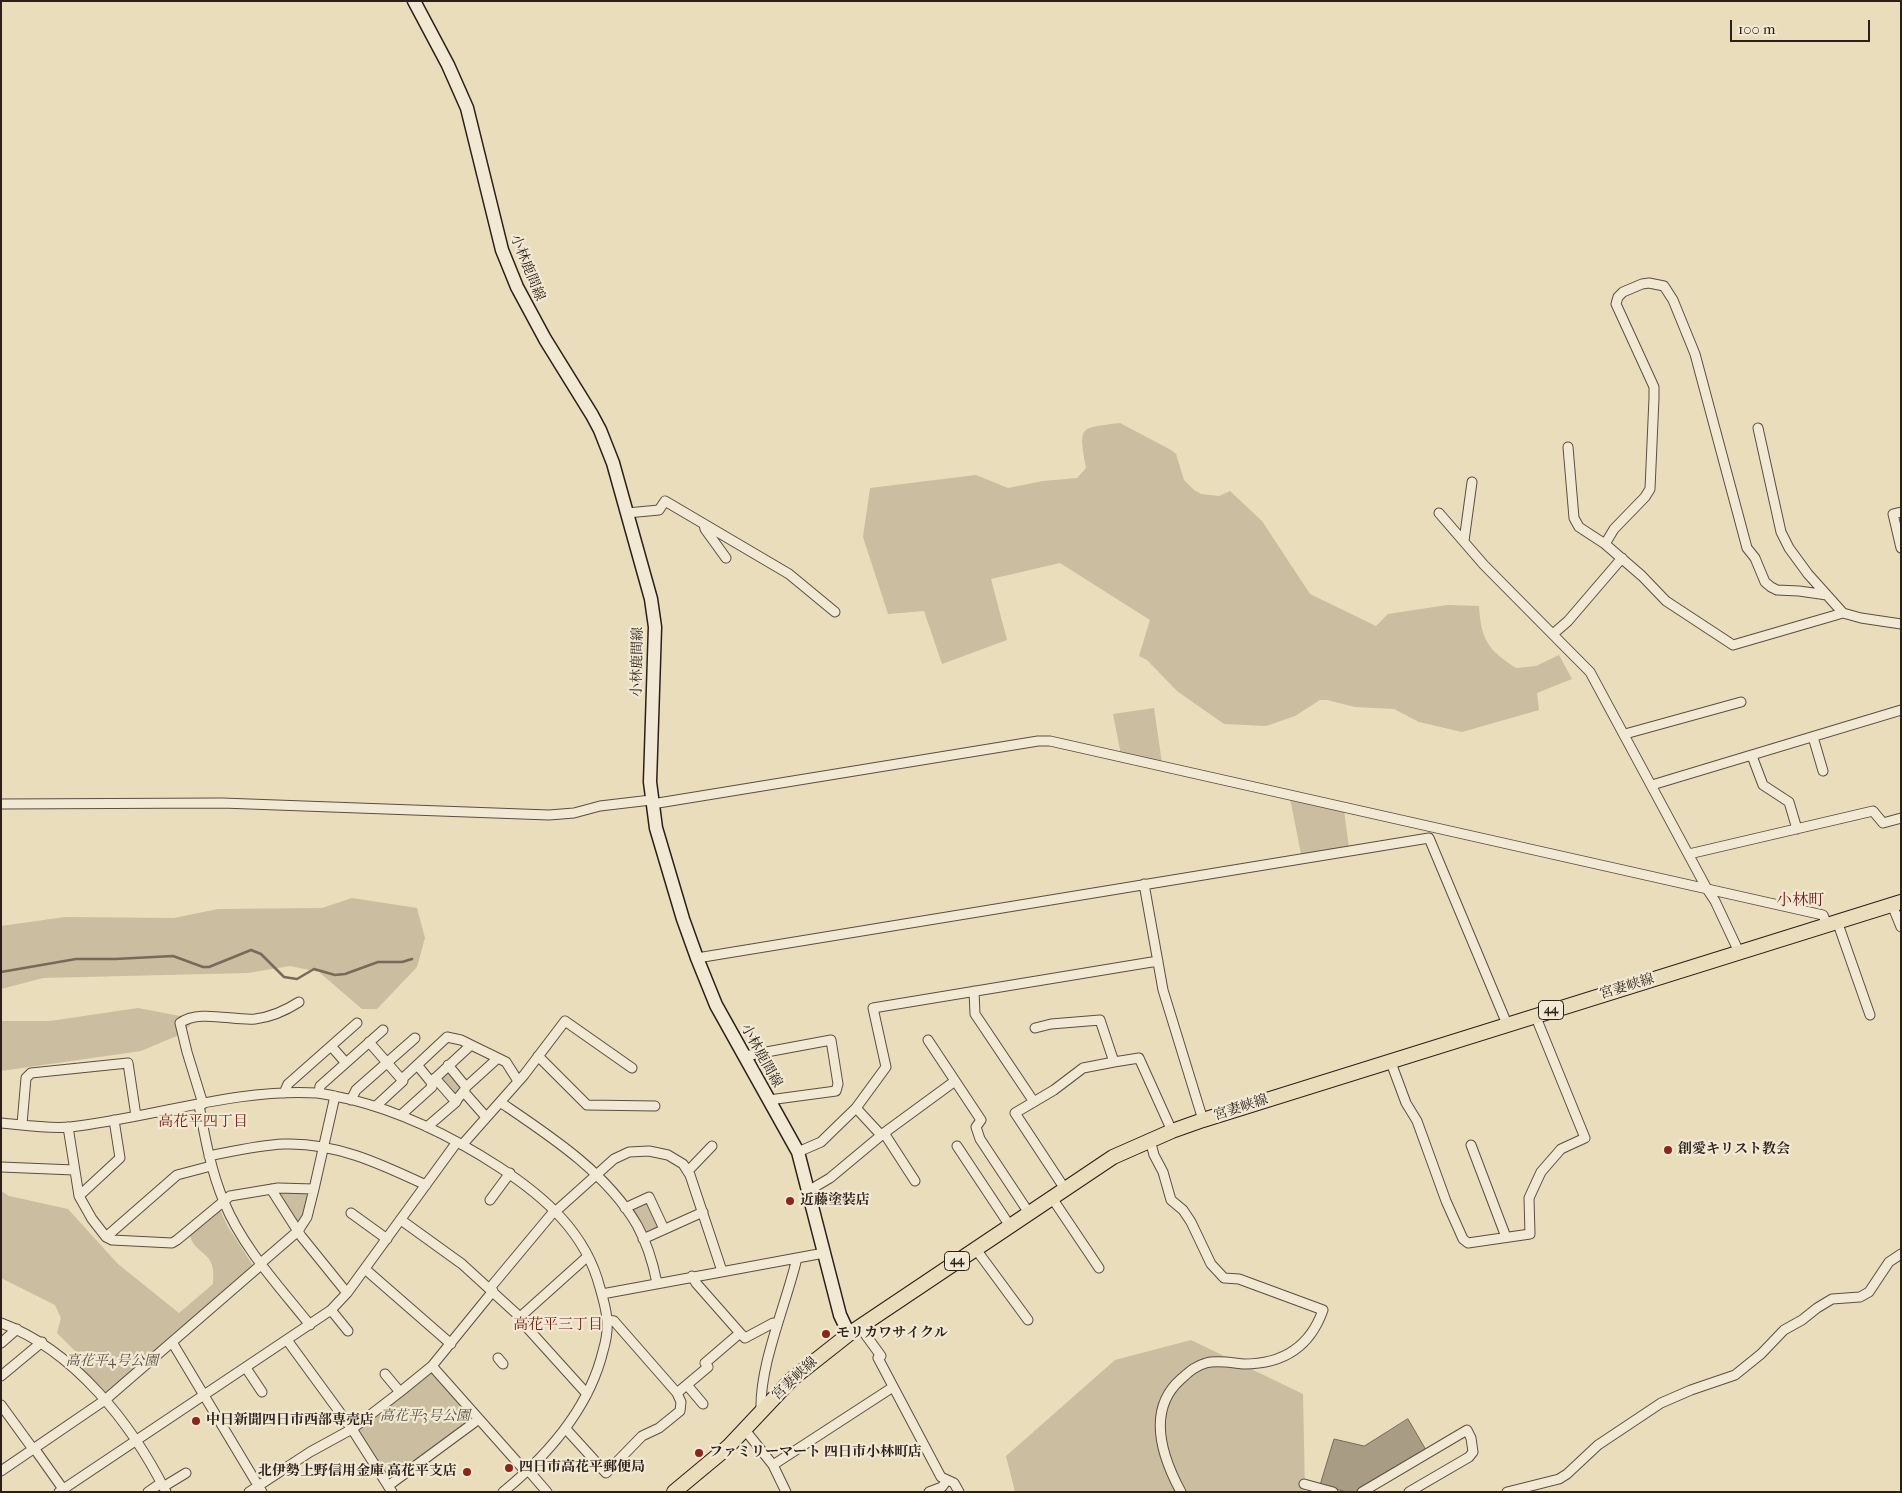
<!DOCTYPE html>
<meta charset="utf-8">
<style>
body{margin:0}
#map{position:relative;width:1902px;height:1493px;overflow:hidden;background:#eaddbc;font-family:"IM FELL French Canon",serif}
canvas{display:block}
.frame{position:absolute;inset:0;border:2px solid #2c1e19;pointer-events:none}
.scale{position:absolute;left:1730px;top:20px;width:140px;height:22px;box-sizing:border-box;border:2px solid #2c1e19;border-top:0;padding-left:6px;font-size:15px;line-height:18px;white-space:nowrap;color:#2c1e19;-webkit-text-stroke:4px #f1e9d3;paint-order:stroke}
</style>
<div id="map">
<canvas width="1902" height="1493"></canvas>
<div class="frame"></div>
<div class="scale">100 m</div>
</div>
<script>
const g = document.querySelector('canvas').getContext('2d');
g.lineJoin = 'round';
function paint(path, color) { g.fillStyle = color; g.fill(path, 'evenodd'); }
function stroke(path, color, width, dash) { g.strokeStyle = color; g.lineWidth = width; g.lineCap = dash ? 'butt' : 'round'; g.setLineDash(dash || []); g.stroke(path); }
function label(font, color, halo, rows, align = 'center') {
  g.font = font + ' "IM FELL French Canon","Noto Serif JP",serif'; g.lineWidth = 4.5; g.setLineDash([]); g.textBaseline = 'middle'; g.strokeStyle = halo; g.fillStyle = color; for (const [text, x, y, turn = 0] of rows) {
    g.save(); g.translate(x, y); g.rotate((+turn || 0) * Math.PI / 180); g.textAlign = isNaN(turn) ? turn : align; if (halo) g.strokeText(text, 0, 0); g.fillText(text, 0, 0); g.restore();
  }
}
paint(new Path2D(`
 M 1120,423 L 1171,450 L 1176,454 L 1184,480 L 1194,490 L 1201,494 L 1219,496 L 1230,491 L 1262,521 L 1310,594 L 1376,626 L 1388,614 L 1447,605 L 1479,606 C 1481,640 1488,650 1516,668 L 1536,666 L 1559,655 L 1572,679 L 1537,693 L 1539,710 L 1462,732 L 1419,722 L 1394,709 L 1355,707 L 1327,700 L 1320,700 L 1295,716 L 1266,726 L 1224,724 L 1177,691 L 1147,660 L 1139,656 L 1150,620 L 1060,563 L 991,579 L 1007,640 L 942,664 L 924,611 L 888,614 L 863,537 L 870,488 L 976,475 L 1008,488 L 1043,481 L 1077,478 L 1086,468 C 1079,426 1078,428 1120,423 Z
 M 1154,708 L 1162,763 L 1121,755 L 1113,714 Z
 M 1290,798 L 1344,810 L 1349,848 L 1301,854 Z
 M 352,898 L 417,908 L 425,938 L 417,967 L 377,1009 L 362,1009 L 319,972 L 290,966 L 248,973 L 43,978 L 1,989 L 1,926 L 65,917 L 174,918 L 218,909 L 322,908 Z
 M 138,1008 L 180,1016 L 191,1024 L 179,1035 L 141,1051 L 1,1071 L 1,1021 L 50,1021 Z
 M 449,1069 L 464,1087 L 454,1097 L 438,1078 Z
 M 1,1191 L 9,1196 L 68,1209 L 118,1264 L 179,1313 L 213,1284 C 217,1248 196,1259 189,1233 L 217,1209 L 220,1210 L 228,1227 L 252,1264 L 253,1268 L 109,1393 L 104,1393 L 75,1364 L 90,1351 L 76,1352 L 57,1333 L 61,1318 L 55,1305 L 1,1278 Z
 M 279,1191 L 307,1191 L 310,1195 L 301,1223 L 296,1223 L 277,1195 Z
 M 643,1202 L 648,1204 L 659,1225 L 657,1229 L 646,1234 L 631,1212 L 631,1208 Z
 M 1191,1340 L 1303,1394 L 1305,1492 L 1015,1492 L 1006,1456 L 1115,1360 Z
 M 431,1372 L 433,1373 L 475,1419 L 390,1484 L 358,1433 L 358,1430 Z`), '#cabda0');
const water = new Path2D(`
 M 1408,1419 L 1426,1450 L 1357,1492 L 1347,1492 L 1320,1485 L 1334,1439 L 1364,1446 Z`);
paint(water, '#a99c85');
stroke(water, '#776a5a', 1);
stroke(new Path2D(`
 M 1,972 L 76,959 L 115,959 L 173,956 L 203,967 L 209,967 L 251,950 L 261,954 L 284,977 L 297,979 L 314,969 L 335,975 L 345,974 L 378,962 L 402,962 L 412,959`), '#776a5a', 2.5);
const street = new Path2D(`
 M 1758,428 L 1781,532 L 1789,548 L 1808,574 L 1843,613
 M 1568,447 L 1574,518 L 1579,527 L 1605,544 L 1642,576 L 1666,601 L 1733,645 L 1843,613 L 1861,618 L 1901,624
 M 1901,512 L 1893,514 L 1901,548
 M 627,513 L 659,510 L 665,501 L 789,574 L 835,612
 M 1439,513 L 1484,565 L 1590,672 L 1707,889 L 1715,901 L 1739,952
 M 704,525 L 705,529 L 726,558
 M 1464,541 L 1472,482
 M 1605,544 L 1614,529 L 1645,497 L 1650,489 L 1654,398 L 1654,387 L 1616,304 L 1618,297 L 1623,292 L 1642,284 L 1649,283 L 1664,286 L 1673,300 L 1695,354 L 1747,548 L 1755,558 L 1765,582 L 1771,587 L 1777,590 L 1799,591 L 1827,595
 M 1553,634 L 1568,621 L 1622,558
 M 1625,734 L 1741,702
 M 1813,737 L 1823,771
 M 1752,756 L 1763,785 L 1789,802 L 1797,829
 M 1652,785 L 1901,710
 M 1,804 L 222,803 L 549,815 L 574,813 L 600,806 L 651,800
 M 652,804 L 1038,741 L 1050,741 L 1783,906 L 1823,915 L 1827,925
 M 1689,854 L 1873,811 L 1883,823 L 1901,818
 M 1144,884 L 1163,990 L 1203,1120
 M 1892,905 L 1901,927
 M 1837,921 L 1870,1015
 M 697,958 L 1429,838 L 1507,1024
 M 974,991 L 975,1014 L 1034,1102
 M 1035,1028 L 1051,1024 L 1100,1020 L 1114,1062 L 1083,1068 L 1054,1090 L 1015,1113 L 1065,1189
 M 928,1040 L 981,1120 L 976,1127 L 980,1139 L 1029,1213
 M 369,1042 L 403,1081 L 376,1106
 M 331,1046 L 346,1063
 M 538,1056 L 587,1105 L 655,1106
 M 745,1056 L 831,1040 L 838,1084 L 836,1091 L 769,1100
 M 1390,1060 L 1406,1103 L 1417,1121 L 1446,1201 L 1463,1239 L 1468,1243 L 1530,1234 L 1529,1198 L 1541,1172 L 1561,1149 L 1585,1138 L 1535,1015
 M 1114,1062 L 1139,1058 L 1172,1131
 M 448,1065 L 466,1087
 M 418,1066 L 431,1082
 M 435,1078 L 456,1102
 M 401,1080 L 447,1037 L 461,1040 L 506,1062 L 518,1081
 M 464,1092 L 486,1117
 M 284,1093 L 288,1084 L 357,1023
 M 319,1093 L 320,1086 L 383,1030
 M 351,1100 L 356,1090 L 415,1038
 M 500,1102 C 550,1136 606,1172 637,1225 C 647,1243 653,1263 657,1283
 M 203,1104 L 187,1052 L 180,1023 C 198,1009 234,1021 255,1019 C 272,1017 285,1011 299,1002
 M 199,1105 C 205,1138 211,1171 224,1202 C 243,1248 279,1286 310,1325
 M 856,1108 L 886,1067 L 873,1008 L 1158,961
 M 401,1115 L 432,1087 L 431,1082 L 471,1045
 M 1,1123 C 23,1125 48,1129 70,1127 C 151,1118 236,1088 317,1093 C 327,1094 338,1097 349,1099 C 402,1112 453,1137 499,1167 C 545,1197 586,1233 600,1288 C 603,1298 606,1309 607,1319 C 608,1330 606,1341 603,1351 C 589,1409 548,1455 503,1492
 M 22,1124 L 26,1078 L 31,1073 L 128,1063 L 136,1116
 M 68,1127 L 79,1196 L 92,1219 L 106,1237
 M 427,1127 L 456,1102 C 458,1096 464,1093 466,1087 L 498,1058
 M 884,1133 L 915,1181
 M 1150,1140 L 1154,1155 L 1163,1172 L 1171,1200 L 1183,1210 L 1191,1222 L 1211,1264 L 1224,1278 L 1239,1279 L 1323,1310 C 1310,1347 1283,1364 1244,1364 C 1233,1363 1217,1360 1206,1363 C 1195,1366 1189,1372 1181,1379 C 1146,1410 1162,1457 1181,1492
 M 462,1145 L 524,1075 L 565,1021 L 632,1068
 M 1471,1145 L 1506,1237
 M 957,1146 L 1010,1226
 M 798,1152 L 821,1142 L 856,1108 L 881,1135
 M 209,1156 C 234,1151 259,1145 284,1144 C 335,1142 381,1164 426,1185
 M 211,1166 L 177,1175 L 106,1237 L 112,1240 L 172,1243 L 177,1240 L 230,1196 L 278,1188 L 314,1189
 M 1,1167 L 74,1170
 M 688,1171 L 712,1146
 M 271,1189 L 301,1236 L 347,1293
 M 808,1191 L 830,1178 L 884,1133 L 955,1081
 M 79,1196 L 120,1158 L 114,1120
 M 1052,1198 L 1099,1268
 M 490,1200 L 510,1173
 M 625,1208 L 649,1197 L 664,1229
 M 556,1211 L 614,1159 L 629,1152 L 649,1151 L 668,1155 L 683,1164 L 690,1175 L 722,1271
 M 351,1213 L 387,1239
 M 401,1220 L 462,1264 L 520,1317 L 522,1322 L 587,1394
 M 643,1239 L 703,1212
 M 975,1248 L 1028,1320
 M 261,1263 L 298,1231 L 307,1217 L 314,1189 L 335,1096
 M 365,1269 L 451,1344
 M 490,1288 L 555,1210
 M 602,1294 L 824,1253
 M 331,1310 L 348,1331
 M 520,1317 L 588,1256
 M 1,1323 C 74,1350 132,1424 166,1492
 M 860,1327 L 881,1356 L 878,1358 L 941,1477 L 954,1483 L 959,1492
 M 740,1333 L 745,1338 L 773,1323
 M 287,1340 L 352,1429 L 392,1492
 M 172,1342 L 262,1492
 M 1,1343 L 17,1329
 M 498,1358 L 503,1364
 M 432,1366 L 526,1472
 M 246,1368 L 262,1392
 M 385,1374 L 400,1392
 M 1,1376 L 42,1342
 M 687,1385 L 703,1404
 M 677,1393 L 708,1367 L 705,1363 L 740,1333 L 696,1283 L 692,1276
 M 1,1405 L 33,1449
 M 761,1412 C 759,1365 786,1305 797,1258
 M 566,1429 L 606,1473 L 642,1436 L 659,1428 L 680,1411 L 681,1402 L 677,1393 L 614,1321 L 607,1320
 M 745,1430 L 773,1465 L 786,1492
 M 34,1448 L 63,1489
 M 773,1465 L 893,1387
 M 528,1470 L 547,1492
 M 1,1471 L 105,1400 L 262,1264
 M 1304,1484 L 1333,1492
 M 388,1486 L 479,1419
 M 163,1487 L 186,1473
 M 59,1492 L 331,1310 L 347,1293 L 457,1142
 M 148,1492 L 161,1483
 M 249,1492 L 310,1452 L 352,1429 L 400,1392 L 432,1366 L 493,1291
 M 929,1492 L 942,1487 L 947,1480
 M 1362,1492 L 1467,1430 L 1471,1438 L 1473,1452 L 1469,1457 L 1409,1492
 M 1507,1492 L 1559,1479 L 1567,1474 L 1598,1445 L 1661,1403 L 1691,1390 L 1735,1375 L 1761,1354 L 1784,1330 L 1802,1320 L 1817,1308 L 1832,1299 L 1860,1297 L 1869,1292 L 1889,1262 L 1901,1254`);
const secondary = new Path2D(`
 M 414,1 L 448,65 L 467,108 L 502,250 L 517,287 L 545,339 L 592,415 L 600,430 L 613,463 L 651,599 L 655,627 L 650,782 L 656,828 L 683,919 L 697,958 L 716,1005 L 798,1152 L 840,1315 L 849,1334`);
const primary = new Path2D(`
 M 674,1492 L 728,1447 L 792,1379 L 849,1334 L 1113,1157 L 1172,1131 L 1203,1120 L 1901,902`);
stroke(street, '#5c4e42', 11);
stroke(secondary, '#2c1e19', 15);
stroke(primary, '#2c1e19', 16);
stroke(street, '#f1e9d3', 9);
stroke(secondary, '#f1e9d3', 12);
stroke(primary, '#eaddbc', 14);
for (const [x, y, r, color] of [
 [1668,1150,5,"#8f2418"],
 [790,1201,5,"#8f2418"],
 [826,1334,5,"#8f2418"],
 [196,1421,5,"#8f2418"],
 [699,1453,5,"#8f2418"],
 [509,1468,5,"#8f2418"],
 [467,1472,5,"#8f2418"]
]) { const dot = new Path2D(); dot.arc(x, y, r, 0, 2 * Math.PI); g.fillStyle = color; g.fill(dot); stroke(dot, '#f1e9d3', 2); }
for (const [x, y, w] of [
 [1551,1010,25],
 [957,1261,25]
]) { const box = new Path2D(); box.roundRect(x - w / 2, y - 9.5, w, 19, 4); g.fillStyle = '#f1e9d3'; g.fill(box); stroke(box, '#2c1e19', 1); }
label('bold 12px', '#2c1e19', null, [
 ["44",1551,1010],
 ["44",957,1261]
]);
label('14px', '#2c1e19', '#f1e9d3', [
 ["小林鹿間線",527,268,68],
 ["小林鹿間線",638,662,-89],
 ["宮妻峡線",1627,987,-17],
 ["小林鹿間線",761,1056,61],
 ["宮妻峡線",1241,1108,-18],
 ["宮妻峡線",795,1379,-43]
]);
label('bold 14px', '#2c1e19', '#f1e9d3', [
 ["創愛キリスト教会",1678,1150],
 ["近藤塗装店",800,1201],
 ["モリカワサイクル",836,1334],
 ["中日新聞四日市西部専売店",206,1421],
 ["ファミリーマート 四日市小林町店",709,1453],
 ["四日市高花平郵便局",519,1468],
 ["北伊勢上野信用金庫 高花平支店",457,1472,"right"]
], 'left');
label('italic 14px', '#5b4e42', '#f1e9d3', [
 ["高花平4号公園",112,1362],
 ["高花平3号公園",425,1417]
]);
label('15px', '#7a1f14', '#f1e9d3', [
 ["高花平四丁目",203,1122],
 ["高花平三丁目",558,1325]
]);
label('16px', '#7a1f14', '#f1e9d3', [
 ["小林町",1800,901]
]);
</script>
